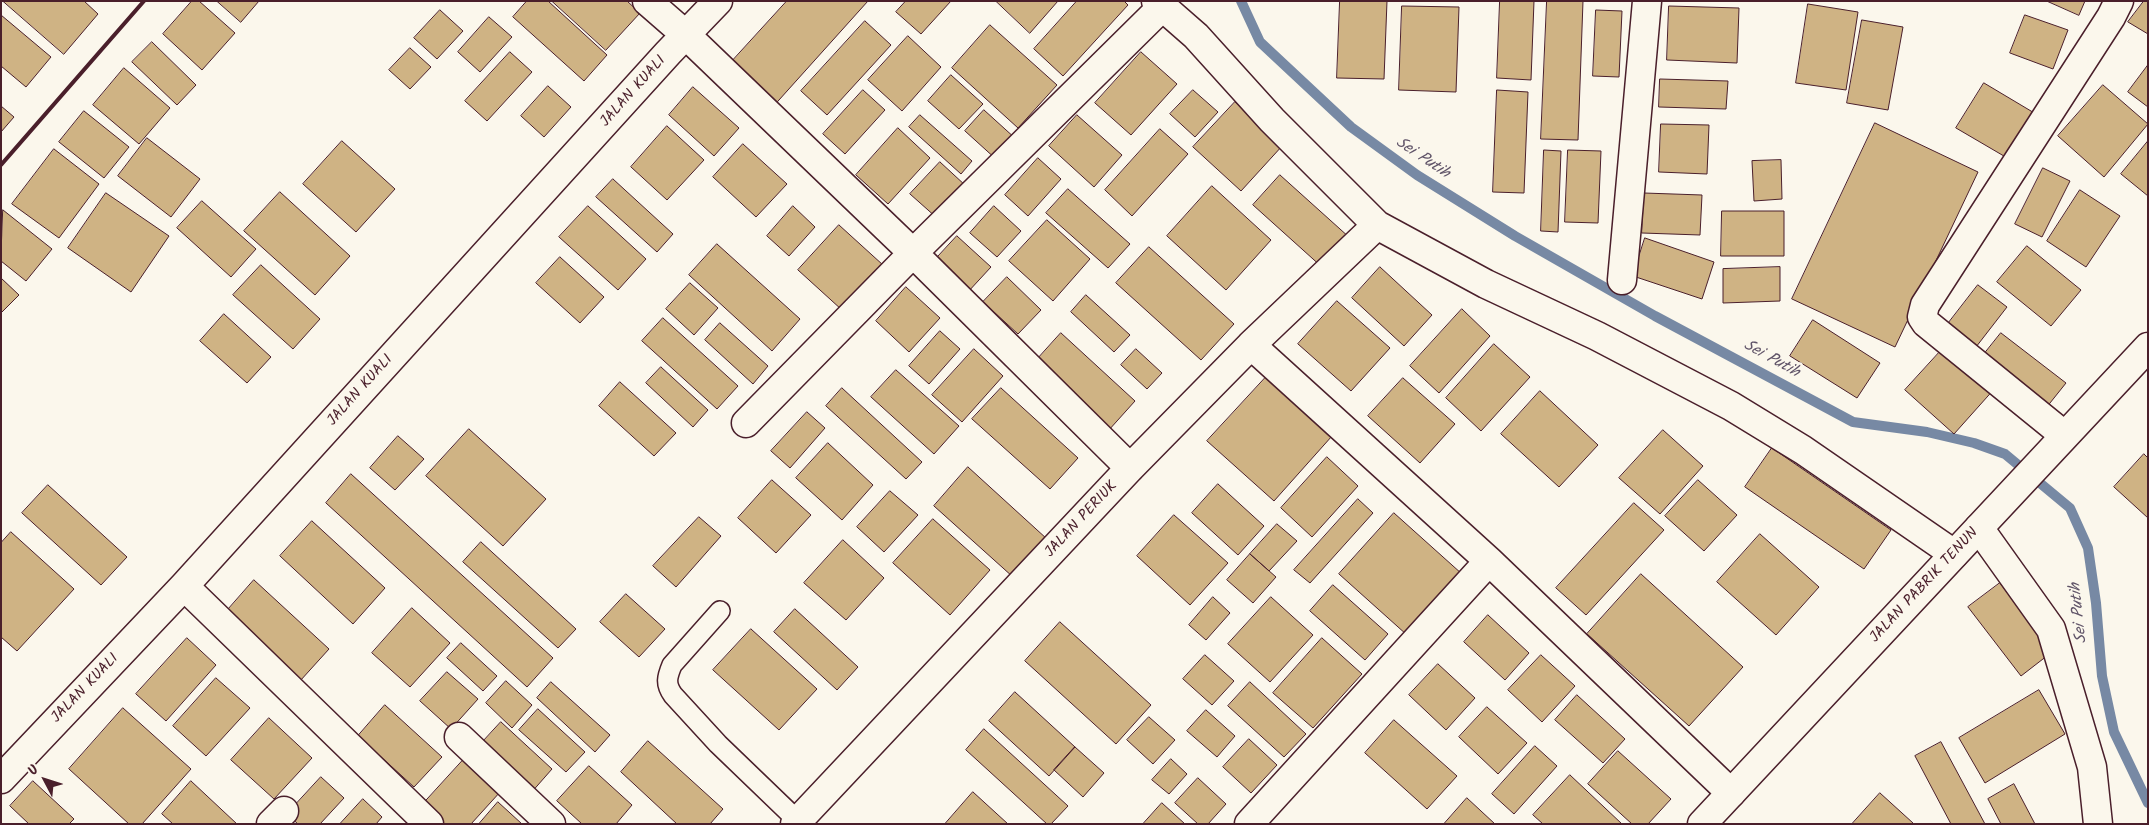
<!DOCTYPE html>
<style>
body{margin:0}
#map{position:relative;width:2149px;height:825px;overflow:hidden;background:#fbf7ec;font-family:Kalam,sans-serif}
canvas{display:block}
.frame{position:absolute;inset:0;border:2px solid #4a1f2b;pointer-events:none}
.north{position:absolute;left:20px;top:755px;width:50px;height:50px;-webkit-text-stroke:4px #fbf7ec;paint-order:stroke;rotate:310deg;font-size:14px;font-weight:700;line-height:20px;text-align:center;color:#4a1f2b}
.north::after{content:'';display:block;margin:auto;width:18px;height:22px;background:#4a1f2b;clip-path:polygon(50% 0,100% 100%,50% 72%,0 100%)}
</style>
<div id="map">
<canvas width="2149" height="825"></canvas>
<div class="frame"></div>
<div class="north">U</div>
</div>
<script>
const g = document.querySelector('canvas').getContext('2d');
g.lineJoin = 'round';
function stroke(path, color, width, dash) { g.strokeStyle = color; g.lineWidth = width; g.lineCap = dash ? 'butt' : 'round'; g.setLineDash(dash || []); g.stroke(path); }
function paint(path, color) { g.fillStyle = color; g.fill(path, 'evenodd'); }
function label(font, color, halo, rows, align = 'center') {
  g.font = font + ' Kalam,sans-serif'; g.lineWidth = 5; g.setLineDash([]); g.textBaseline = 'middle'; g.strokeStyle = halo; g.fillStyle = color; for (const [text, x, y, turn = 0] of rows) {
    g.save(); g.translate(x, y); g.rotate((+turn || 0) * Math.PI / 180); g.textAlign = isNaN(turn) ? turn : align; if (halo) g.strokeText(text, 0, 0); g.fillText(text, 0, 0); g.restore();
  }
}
stroke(new Path2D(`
 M 1241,1 L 1260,42 L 1351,127 L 1417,175 L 1515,236 L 1655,316 L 1853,422 L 1927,432 L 1974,443 L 2005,454 L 2070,508 L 2088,548 L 2096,603 L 2102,676 L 2114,732 L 2148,803`), '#7789a4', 10);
const building = new Path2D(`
 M 3,1 L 84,1 L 98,14 L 64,54 Z
 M 192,1 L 199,1 L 235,33 L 202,70 L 163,34 Z
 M 217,1 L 259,1 L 241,22 Z
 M 527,1 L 548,1 L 607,55 L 584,81 L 513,17 Z
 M 552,1 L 627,1 L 640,13 L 606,50 Z
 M 787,1 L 868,1 L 770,110 L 725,69 Z
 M 906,1 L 951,1 L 921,34 L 896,12 Z
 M 996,1 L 1058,1 L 1030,33 Z
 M 1077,1 L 1124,1 L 1128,5 L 1063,76 L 1034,49 Z
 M 1340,1 L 1387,1 L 1384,79 L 1337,78 Z
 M 1500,1 L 1534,1 L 1531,80 L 1497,78 Z
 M 1547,1 L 1583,1 L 1578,140 L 1541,139 Z
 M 2047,1 L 2085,1 L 2079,15 Z
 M 2144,1 L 2148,1 L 2148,34 L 2128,22 Z
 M 1808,4 L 1858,12 L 1846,90 L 1796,83 Z
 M 1402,6 L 1459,7 L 1456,92 L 1399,90 Z
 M 1669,6 L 1739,8 L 1737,63 L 1667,60 Z
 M 440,10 L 463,31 L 437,59 L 414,38 Z
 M 1596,10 L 1622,11 L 1619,77 L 1593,76 Z
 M 1,15 L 51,57 L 26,87 L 1,66 Z
 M 2025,15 L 2068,30 L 2053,69 L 2010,53 Z
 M 489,17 L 512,37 L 480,72 L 458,52 Z
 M 1862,20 L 1903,27 L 1888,110 L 1847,103 Z
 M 865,21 L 891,45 L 827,115 L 801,91 Z
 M 990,25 L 1057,85 L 1018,128 L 952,68 Z
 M 908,36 L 941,67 L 902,111 L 868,80 Z
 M 152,42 L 196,85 L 177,105 L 132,62 Z
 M 410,48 L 431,67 L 410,89 L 389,70 Z
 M 510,52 L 532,72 L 487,121 L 465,101 Z
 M 1141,52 L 1177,84 L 1131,135 L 1095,103 Z
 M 2148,65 L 2148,107 L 2128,92 Z
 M 124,68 L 170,108 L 139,144 L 93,105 Z
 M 951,75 L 983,104 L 959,129 L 928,101 Z
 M 1660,79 L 1728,81 L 1726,109 L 1659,107 Z
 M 1984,83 L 2036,114 L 2009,159 L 1956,128 Z
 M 2103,85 L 2148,124 L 2104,177 L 2058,136 Z
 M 548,86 L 571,107 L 544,137 L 521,116 Z
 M 693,87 L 739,128 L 714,156 L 669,115 Z
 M 863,90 L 885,110 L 845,154 L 823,134 Z
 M 1193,90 L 1218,112 L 1195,137 L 1170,114 Z
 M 1497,90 L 1528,92 L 1524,193 L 1493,192 Z
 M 1235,102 L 1283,145 L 1241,191 L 1193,147 Z
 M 1,106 L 14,117 L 1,132 Z
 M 984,110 L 1016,139 L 997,160 L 965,131 Z
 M 84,111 L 129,147 L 104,178 L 59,142 Z
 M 920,115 L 972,161 L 961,174 L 909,127 Z
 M 1077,115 L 1122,155 L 1094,187 L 1049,146 Z
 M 1875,123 L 1978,172 L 1895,347 L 1792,299 Z
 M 1661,124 L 1709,125 L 1707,174 L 1659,172 Z
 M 667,126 L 704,160 L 667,200 L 631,167 Z
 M 898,128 L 930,158 L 888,204 L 856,175 Z
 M 1160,129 L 1188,154 L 1132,216 L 1105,190 Z
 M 147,138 L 200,179 L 171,217 L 118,176 Z
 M 342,141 L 395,189 L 356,232 L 303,184 Z
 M 2148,141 L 2148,196 L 2121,174 Z
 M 743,144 L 787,184 L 756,217 L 713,177 Z
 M 54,149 L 99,184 L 59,238 L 12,204 Z
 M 1544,150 L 1561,151 L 1558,232 L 1541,231 Z
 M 1568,150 L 1601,151 L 1598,223 L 1565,222 Z
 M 1038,158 L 1061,179 L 1028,216 L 1005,195 Z
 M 1781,160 L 1782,199 L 1754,201 L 1752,161 Z
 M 940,162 L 966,186 L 937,218 L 910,194 Z
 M 2043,168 L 2070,181 L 2042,237 L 2015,224 Z
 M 1280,175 L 1350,238 L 1323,268 L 1253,205 Z
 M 613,179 L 673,234 L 657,252 L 596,197 Z
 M 1212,186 L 1271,240 L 1226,290 L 1167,236 Z
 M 1068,189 L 1130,244 L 1108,268 L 1046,213 Z
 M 2080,190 L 2120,216 L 2086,267 L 2047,241 Z
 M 280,192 L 350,256 L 315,295 L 244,231 Z
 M 106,193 L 169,236 L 131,292 L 68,248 Z
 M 1644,193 L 1702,195 L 1700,235 L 1642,233 Z
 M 202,201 L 256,249 L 231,277 L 177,228 Z
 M 588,206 L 646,259 L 618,290 L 559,237 Z
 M 793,206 L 815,227 L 789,256 L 767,236 Z
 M 994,206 L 1021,231 L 997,257 L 970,233 Z
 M 3,210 L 52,249 L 26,281 L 1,261 Z
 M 1722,211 L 1784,211 L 1784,256 L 1721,256 Z
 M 1047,220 L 1090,259 L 1053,301 L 1009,261 Z
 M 839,225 L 883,265 L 842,310 L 798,270 Z
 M 957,236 L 991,267 L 967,293 L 933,262 Z
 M 1645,238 L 1714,262 L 1702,299 L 1633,276 Z
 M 717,244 L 800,319 L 772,351 L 689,275 Z
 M 2027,246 L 2081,290 L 2051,326 L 1997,282 Z
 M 1149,247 L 1234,324 L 1201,360 L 1116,283 Z
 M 560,257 L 604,297 L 580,323 L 536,283 Z
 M 261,265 L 320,319 L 293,349 L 233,295 Z
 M 1380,267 L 1432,315 L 1404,346 L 1352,298 Z
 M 1780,267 L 1780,301 L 1723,303 L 1723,269 Z
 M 1007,277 L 1041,310 L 1018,334 L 983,302 Z
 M 1,278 L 19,295 L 1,313 Z
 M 690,283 L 718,308 L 694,335 L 666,309 Z
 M 1978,285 L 2007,307 L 1976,347 L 1947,325 Z
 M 906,287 L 940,318 L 909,352 L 876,321 Z
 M 1086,295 L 1130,335 L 1114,352 L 1071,312 Z
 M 1337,301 L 1390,348 L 1351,391 L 1298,344 Z
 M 1462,309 L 1490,336 L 1439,393 L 1410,366 Z
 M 224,314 L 271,357 L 247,383 L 200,341 Z
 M 663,318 L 738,386 L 717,409 L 642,341 Z
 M 1813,320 L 1880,363 L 1857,398 L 1790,356 Z
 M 720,323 L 768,366 L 753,384 L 705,340 Z
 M 940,331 L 960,349 L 929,384 L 909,366 Z
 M 1061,333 L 1135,401 L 1108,431 L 1033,364 Z
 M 2001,333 L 2066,383 L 2046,408 L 1981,358 Z
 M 1494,344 L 1530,377 L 1481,431 L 1446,398 Z
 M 1947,344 L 1996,387 L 1954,434 L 1905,390 Z
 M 974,349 L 1003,376 L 962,422 L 932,395 Z
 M 1136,349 L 1162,373 L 1147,389 L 1121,365 Z
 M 661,367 L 708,410 L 693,427 L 646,383 Z
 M 896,370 L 959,426 L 934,454 L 871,397 Z
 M 1267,376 L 1332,436 L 1274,501 L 1207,441 Z
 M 1403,378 L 1455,424 L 1420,463 L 1368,416 Z
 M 620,382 L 676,433 L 654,456 L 599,406 Z
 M 842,388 L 922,462 L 906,479 L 826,406 Z
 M 1001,388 L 1078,458 L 1050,489 L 972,419 Z
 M 1540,391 L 1598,445 L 1559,487 L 1501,434 Z
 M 807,412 L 825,428 L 790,468 L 771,451 Z
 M 469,429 L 546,499 L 503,546 L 426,476 Z
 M 1663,430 L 1703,466 L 1660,514 L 1619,478 Z
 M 398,436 L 424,459 L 395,490 L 370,468 Z
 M 828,443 L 873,485 L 842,520 L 796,478 Z
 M 1772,448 L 1891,530 L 1864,569 L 1745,487 Z
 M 2144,454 L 2148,458 L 2148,518 L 2114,487 Z
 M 1327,457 L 1358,486 L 1312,537 L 1281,508 Z
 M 968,467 L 1047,539 L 1013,577 L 934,506 Z
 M 351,474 L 553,658 L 527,687 L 326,503 Z
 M 772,480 L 811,515 L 776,553 L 738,518 Z
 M 1698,480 L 1737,515 L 1704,551 L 1665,516 Z
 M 1218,484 L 1264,526 L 1238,555 L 1192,513 Z
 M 48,485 L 127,557 L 101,585 L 22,513 Z
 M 890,491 L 918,515 L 884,552 L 857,527 Z
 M 1358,499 L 1373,513 L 1310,583 L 1294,570 Z
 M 1634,503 L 1664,530 L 1586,615 L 1556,588 Z
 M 1394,513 L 1462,574 L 1407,635 L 1339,574 Z
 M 1174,515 L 1228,563 L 1190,605 L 1137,556 Z
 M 699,517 L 721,536 L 676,587 L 653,566 Z
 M 933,519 L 990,570 L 950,615 L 893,563 Z
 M 312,521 L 385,588 L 353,624 L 280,556 Z
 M 1277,524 L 1297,541 L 1269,571 L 1250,554 Z
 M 11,532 L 74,589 L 17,651 L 1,637 L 1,543 Z
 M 1760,534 L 1819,587 L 1776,635 L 1717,582 Z
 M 843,540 L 884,578 L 846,620 L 804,583 Z
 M 481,542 L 576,629 L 558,648 L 463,562 Z
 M 1250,554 L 1276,577 L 1253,603 L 1227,580 Z
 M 1641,574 L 1743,667 L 1689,726 L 1587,634 Z
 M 254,580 L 329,649 L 300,681 L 225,613 Z
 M 2000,583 L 2052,652 L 2021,676 L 1968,607 Z
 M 1333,585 L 1388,634 L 1365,660 L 1310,611 Z
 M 626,594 L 665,629 L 639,657 L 600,622 Z
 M 1213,597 L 1230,613 L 1206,640 L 1189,625 Z
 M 1271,597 L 1313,635 L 1270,682 L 1228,644 Z
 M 412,608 L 450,643 L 410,687 L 372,653 Z
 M 795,609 L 858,667 L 837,690 L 774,632 Z
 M 1488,615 L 1529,653 L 1505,680 L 1464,642 Z
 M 1060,622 L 1151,705 L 1116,744 L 1025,661 Z
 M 751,629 L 817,689 L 779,730 L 713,670 Z
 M 187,638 L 216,665 L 166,721 L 136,694 Z
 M 1322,638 L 1362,674 L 1313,728 L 1273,693 Z
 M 461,643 L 497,676 L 483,691 L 447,658 Z
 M 1205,655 L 1234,681 L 1212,705 L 1183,679 Z
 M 1541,655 L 1575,686 L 1542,722 L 1508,690 Z
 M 1438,664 L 1475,698 L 1446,730 L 1409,695 Z
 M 447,672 L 478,699 L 451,729 L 420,701 Z
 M 216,678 L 250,708 L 206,756 L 173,726 Z
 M 506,681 L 532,705 L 512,728 L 486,703 Z
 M 551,682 L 610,735 L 595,752 L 537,698 Z
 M 1250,682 L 1306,734 L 1284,757 L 1228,706 Z
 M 2039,690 L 2065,734 L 1985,783 L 1959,738 Z
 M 1015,692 L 1075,747 L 1049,776 L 989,721 Z
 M 1577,695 L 1625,739 L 1603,763 L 1555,720 Z
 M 385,705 L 442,757 L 414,787 L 358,736 Z
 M 1487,707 L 1527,743 L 1498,774 L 1459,737 Z
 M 123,708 L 191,769 L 142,824 L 129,824 L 69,769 Z
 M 538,709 L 585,752 L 566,772 L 519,730 Z
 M 1206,710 L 1235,736 L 1217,757 L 1187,731 Z
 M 1149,717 L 1175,740 L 1153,764 L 1127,740 Z
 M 269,718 L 312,758 L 274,799 L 231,760 Z
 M 1394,720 L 1457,776 L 1427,809 L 1365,753 Z
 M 501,722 L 552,769 L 530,794 L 478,747 Z
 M 984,729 L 1068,806 L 1051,824 L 1047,824 L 966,750 Z
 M 1249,739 L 1277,765 L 1251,793 L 1223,767 Z
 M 648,741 L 723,809 L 710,824 L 677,824 L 621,772 Z
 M 1941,742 L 1985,824 L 1951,824 L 1915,756 Z
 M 1535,746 L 1557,766 L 1514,814 L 1492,794 Z
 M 1075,747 L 1104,773 L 1083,797 L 1054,770 Z
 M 1618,751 L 1671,799 L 1648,824 L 1632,824 L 1588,784 Z
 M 465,758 L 501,791 L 471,824 L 445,824 L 423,804 Z
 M 1171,759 L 1187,774 L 1169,794 L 1152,780 Z
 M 589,766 L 632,805 L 616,824 L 582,824 L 557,801 Z
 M 1570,775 L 1622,824 L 1543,824 L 1533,815 Z
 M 321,777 L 344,798 L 320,824 L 298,824 L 287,814 Z
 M 1198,778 L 1226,804 L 1208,824 L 1198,824 L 1175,803 Z
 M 33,781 L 74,819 L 69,824 L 29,824 L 10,806 Z
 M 191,781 L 237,824 L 173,824 L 162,814 Z
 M 2014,784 L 2035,824 L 2001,824 L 1988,799 Z
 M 973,792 L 1008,824 L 945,824 Z
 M 1880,793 L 1913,823 L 1912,824 L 1852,824 Z
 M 1467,798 L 1495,824 L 1444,824 Z
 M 363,799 L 382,817 L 376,824 L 340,824 Z
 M 498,802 L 522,824 L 479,824 Z
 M 1162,803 L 1185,824 L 1143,824 Z`);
paint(building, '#cfb384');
stroke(building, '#4a1f2b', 1);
const service = new Path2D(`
 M 720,611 L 672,665 C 667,677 665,684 673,695 L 718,744 L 798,821`);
const minor = new Path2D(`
 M 647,1 L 686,35 L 913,253 L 1130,468
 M 1156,1 L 1196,36 L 1272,120 L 1377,225 L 1486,284 L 1597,336 L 1731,406 L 1803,450 L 1954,554
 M 1622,280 L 1647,1
 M 1251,345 L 1489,561 L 1731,793
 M 746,423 L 913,253 L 1163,6
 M 2064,435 L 1926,323 L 1922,317 L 1925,305 L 2111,17 L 2119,1
 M 1979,528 L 2051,629 L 2092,767 L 2098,824
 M 184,586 L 429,824
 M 459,737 L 551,824
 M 1,779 L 184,586 L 668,53 L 718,1
 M 271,824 L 284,811
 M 795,824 L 1130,468 L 1251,345 L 1377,225
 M 1249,824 L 1489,561`);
const tertiary = new Path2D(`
 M 1702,824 L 2148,347`);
stroke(service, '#4a1f2b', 22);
stroke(minor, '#4a1f2b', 31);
stroke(tertiary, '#4a1f2b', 31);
stroke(service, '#fbf7ec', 19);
stroke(minor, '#fbf7ec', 28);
stroke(tertiary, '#fbf7ec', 28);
stroke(new Path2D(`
 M 1,165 L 144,1`), '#4a1f2b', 4);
label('15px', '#4a1f2b', '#fbf7ec', [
 ["JALAN KUALI",634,92,-48],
 ["JALAN KUALI",361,391,-48],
 ["JALAN PERIUK",1082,520,-47],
 ["JALAN PABRIK TENUN",1925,586,-47],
 ["JALAN KUALI",86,689,-46]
]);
label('italic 16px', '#605468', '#fbf7ec', [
 ["Sei Putih",1422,159,34],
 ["Sei Putih",1771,360,29],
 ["Sei Putih",2080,613,-96]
]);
</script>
